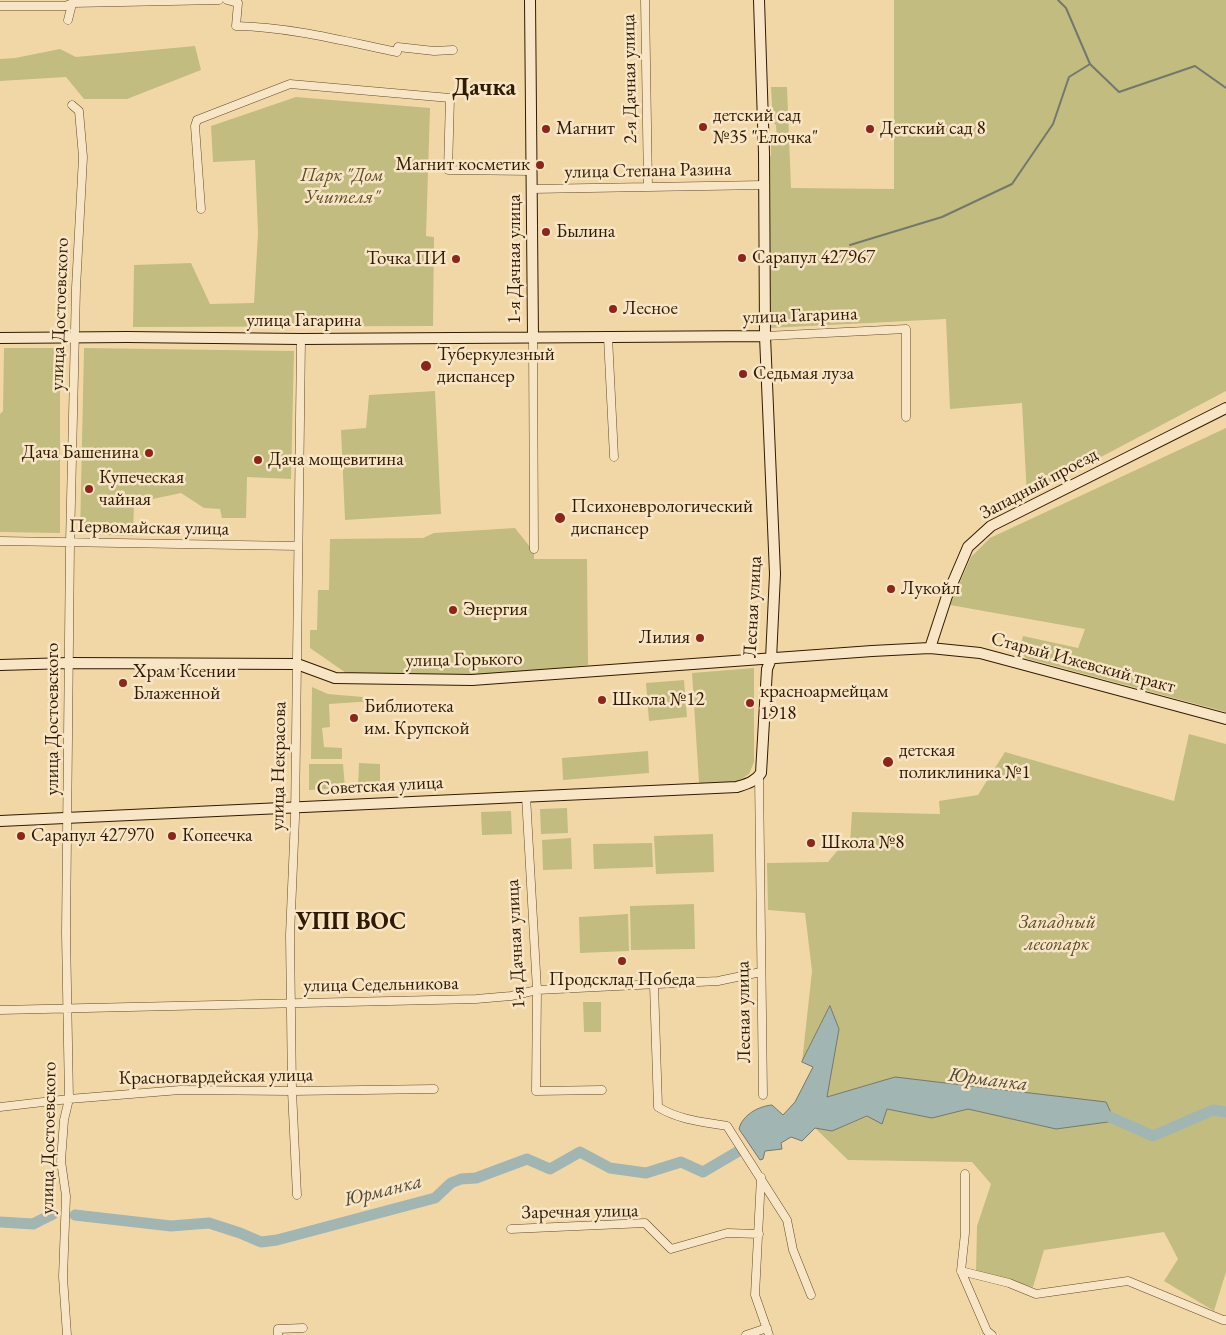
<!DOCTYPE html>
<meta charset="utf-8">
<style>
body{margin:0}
canvas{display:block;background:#f2d7a6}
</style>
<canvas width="1226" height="1335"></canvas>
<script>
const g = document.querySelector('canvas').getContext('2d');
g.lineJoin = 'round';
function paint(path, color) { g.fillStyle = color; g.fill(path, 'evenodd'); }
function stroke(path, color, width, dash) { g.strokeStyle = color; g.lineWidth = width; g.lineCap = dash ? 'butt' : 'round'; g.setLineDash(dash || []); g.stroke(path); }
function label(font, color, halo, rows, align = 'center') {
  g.font = font + ' "EB Garamond",serif'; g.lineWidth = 5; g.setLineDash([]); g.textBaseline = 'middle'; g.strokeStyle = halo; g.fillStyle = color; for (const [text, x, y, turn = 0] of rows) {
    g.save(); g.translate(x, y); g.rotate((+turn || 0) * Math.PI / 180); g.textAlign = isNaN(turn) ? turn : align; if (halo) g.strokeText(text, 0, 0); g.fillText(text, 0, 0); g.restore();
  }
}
paint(new Path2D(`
 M 894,0 L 1226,0 L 1226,391 L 1027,496 L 1022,403 L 950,409 L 946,319 L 770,328 L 768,157 L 771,156 L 771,144 L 777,139 L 776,125 L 773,123 L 771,87 L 787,87 L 791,188 L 894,189 Z
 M 195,46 L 201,70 L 127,99 L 84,99 L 66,77 L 0,81 L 0,59 L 15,58 L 60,49 L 76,57 Z
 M 296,97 L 430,108 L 426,236 L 434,237 L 433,326 L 133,327 L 134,265 L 191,263 L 210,304 L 254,303 L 258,233 L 255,160 L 213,162 L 211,126 Z
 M 4,348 L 60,348 L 60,533 L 0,532 L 0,414 L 3,411 Z
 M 84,348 L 294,351 L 291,479 L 247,477 L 246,518 L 222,518 L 220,509 L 204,508 L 181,493 L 134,503 L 133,536 L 80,534 Z
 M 435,391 L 441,514 L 345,520 L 341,430 L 366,428 L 369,395 Z
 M 1226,428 L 1226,712 L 1025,658 L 1020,647 L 1023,636 L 1078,648 L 1085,629 L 950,605 L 971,557 L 990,538 Z
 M 515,528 L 534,552 L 534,559 L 587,559 L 588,665 L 498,675 L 349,675 L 310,648 L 310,630 L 317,630 L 318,590 L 329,590 L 330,539 L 423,538 L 434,533 Z
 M 754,668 L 754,762 L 749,774 L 737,782 L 699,783 L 692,673 Z
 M 684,680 L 687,717 L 649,721 L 646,683 Z
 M 312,687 L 328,694 L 375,698 L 375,701 L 329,704 L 330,727 L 322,728 L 324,747 L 342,748 L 342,759 L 311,759 Z
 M 1189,734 L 1226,744 L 1226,1272 L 1214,1311 L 1164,1281 L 1178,1259 L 1164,1232 L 1044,1250 L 1033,1287 L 976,1273 L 977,1226 L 991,1184 L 972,1162 L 848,1160 L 815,1128 L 832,1131 L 886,1109 L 932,1118 L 968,1109 L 1056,1129 L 1114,1121 L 1106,1102 L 895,1077 L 826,1097 L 839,1029 L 830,1006 L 802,1062 L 812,971 L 805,913 L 768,910 L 767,863 L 828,862 L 842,845 L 850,845 L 852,812 L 940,814 L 939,801 L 978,795 L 1005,752 L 1174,801 Z
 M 648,751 L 649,773 L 563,780 L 562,758 Z
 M 359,763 L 380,764 L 380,786 L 358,787 Z
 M 309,764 L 343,764 L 345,788 L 309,790 Z
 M 567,808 L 568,833 L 541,834 L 540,809 Z
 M 511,811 L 512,834 L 482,835 L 481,812 Z
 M 713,834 L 714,872 L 656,874 L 654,836 Z
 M 571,838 L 572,869 L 543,870 L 542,840 Z
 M 652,843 L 653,867 L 594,869 L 593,844 Z
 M 694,904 L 695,949 L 631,950 L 630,906 Z
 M 628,914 L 629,951 L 580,953 L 579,917 Z
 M 583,1002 L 601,1002 L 601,1032 L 584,1032 Z`), '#c2bc81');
const water = new Path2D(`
 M 830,1006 L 839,1029 L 827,1097 L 895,1077 L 1106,1102 L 1115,1121 L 1056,1129 L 968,1109 L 932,1118 L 887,1109 L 882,1124 L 867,1116 L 832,1131 L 815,1128 L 802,1141 L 791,1137 L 781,1143 L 782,1149 L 765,1151 L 763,1159 L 760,1160 L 739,1129 C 742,1115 759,1106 772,1105 L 783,1115 L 795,1102 L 813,1067 L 802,1062 Z`);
paint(water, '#a1b6b3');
stroke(water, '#74786b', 1);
stroke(new Path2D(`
 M 1058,0 L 1066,8 L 1090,64 L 1119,92 L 1195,66 L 1226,88
 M 850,245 L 942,217 L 1012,184 L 1053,124 L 1069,77 L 1090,64`), '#74786b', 2);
stroke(new Path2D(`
 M 1101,1113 L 1153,1136 L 1213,1110 L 1226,1112
 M 75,1215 L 171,1226 L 209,1223 L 240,1233 L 261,1242 L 277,1240 L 435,1198 L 451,1183 L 461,1179 L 476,1178 L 527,1159 L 550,1169 L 580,1152 L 610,1168 L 646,1173 L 681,1162 L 703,1172 L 737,1152
 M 0,1222 L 33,1224 L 53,1214`), '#a1b6b3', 11);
const street = new Path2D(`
 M 227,0 L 238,3 L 236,26 C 290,27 344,41 397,52 L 398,47 L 434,51 L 453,50
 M 645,0 L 648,187
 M 0,6 L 65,6 L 73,3 L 219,0
 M 68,20 L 73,0
 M 532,189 L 764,185
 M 201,209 L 195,126 L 197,120 L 290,84 L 450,98 L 448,170 L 532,171
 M 765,336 L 906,329 L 906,417
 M 533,337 L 534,549
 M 608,337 L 614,457
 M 0,541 L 298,546
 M 759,776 L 763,1095
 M 526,796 L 537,990 L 536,1091 L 602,1090
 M 654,985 L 658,1107 C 679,1120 703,1122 727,1126 L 787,1220 L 793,1250 L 811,1295
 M 0,1010 L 476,999 L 511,996 L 537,990 L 718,981 L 761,972
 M 0,1107 L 69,1099 L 180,1090 L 292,1091 L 434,1089
 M 965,1174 L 965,1233 L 961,1271 L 987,1331 L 992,1335
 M 761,1177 L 755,1295 L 769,1335
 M 297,1195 L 292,1091 L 290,935 L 295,818 L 301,339
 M 511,1229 L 645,1223 L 671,1249 L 727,1233 L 759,1234
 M 961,1271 L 1009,1283 L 1036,1294 L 1128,1281 L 1223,1320 L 1226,1320
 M 67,1335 L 63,1277 L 66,1196 L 61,1161 L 64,1120 L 69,1099 L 66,933 L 70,543 L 76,288 L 83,157 L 79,111 L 72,105
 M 278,1335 L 278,1329 L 303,1328
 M 746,1335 L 767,1328`);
const secondary = new Path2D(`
 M 530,0 L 533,337
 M 0,338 L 127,337 L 301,339 L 765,336
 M 930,648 L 947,596 L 968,547 L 991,526 L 1226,408
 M 0,665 L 69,663 L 297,664 L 335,678 L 472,680 L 872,651 L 930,648 L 980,653 L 1226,719
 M 0,821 L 737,787 C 746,784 755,782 761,773 L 767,669 L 771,659 L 775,574 L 765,336 L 764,153 L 759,0`);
stroke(street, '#614a2a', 9);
stroke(secondary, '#311b00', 12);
stroke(street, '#f7e5c5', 8);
stroke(secondary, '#f7e5c5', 10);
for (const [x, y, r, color] of [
 [703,127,5,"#8f2418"],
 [546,129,5,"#8f2418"],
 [870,129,5,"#8f2418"],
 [540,165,5,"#8f2418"],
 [546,232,5,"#8f2418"],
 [742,258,5,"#8f2418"],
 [456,259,5,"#8f2418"],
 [613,309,5,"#8f2418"],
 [426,366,6,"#8f2418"],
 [743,374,5,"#8f2418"],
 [149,453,5,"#8f2418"],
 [258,460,5,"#8f2418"],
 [89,489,5,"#8f2418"],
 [560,518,6,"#8f2418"],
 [891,589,5,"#8f2418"],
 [453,610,5,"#8f2418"],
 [700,638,5,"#8f2418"],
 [123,683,5,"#8f2418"],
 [602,700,5,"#8f2418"],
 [750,703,5,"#8f2418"],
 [354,718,5,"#8f2418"],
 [888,762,6,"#8f2418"],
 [21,836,5,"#8f2418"],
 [172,836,5,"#8f2418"],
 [811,843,5,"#8f2418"],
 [622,961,5,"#8f2418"]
]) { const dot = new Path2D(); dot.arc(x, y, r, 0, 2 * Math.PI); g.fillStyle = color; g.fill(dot); stroke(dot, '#f7e5c5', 2); }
label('19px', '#311b00', '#f7e5c5', [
 ["2-я Дачная улица",630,79,-91],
 ["улица Степана Разина",648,171,-1],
 ["1-я Дачная улица",515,259,-90],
 ["улица Достоевского",60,314,-88],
 ["улица Гагарина",800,316,-2],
 ["улица Гагарина",304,321],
 ["Западный проезд",1039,484,-28],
 ["Первомайская улица",149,528,1],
 ["Лесная улица",753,607,-87],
 ["улица Горького",464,660,-1],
 ["Старый Ижевский тракт",1083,663,15],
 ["улица Достоевского",53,719,-90],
 ["улица Некрасова",279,766,-89],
 ["Советская улица",380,786,-3],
 ["1-я Дачная улица",516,944,-93],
 ["улица Седельникова",381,985,-1],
 ["Лесная улица",744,1012,-91],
 ["Красногвардейская улица",216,1077,-1],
 ["улица Достоевского",49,1138,-89],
 ["Заречная улица",580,1212,-1]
]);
label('19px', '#311b00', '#f7e5c5', [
 ["детский сад",713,116],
 ["№35 \"Елочка\"",713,138],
 ["Магнит",556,129],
 ["Детский сад 8",880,129],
 ["Магнит косметик",530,165,"right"],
 ["Былина",556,232],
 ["Сарапул 427967",752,258],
 ["Точка ПИ",446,259,"right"],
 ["Лесное",623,309],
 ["Туберкулезный",437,355],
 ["диспансер",437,377],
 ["Седьмая луза",753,374],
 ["Дача Башенина",139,453,"right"],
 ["Дача мощевитина",268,460],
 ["Купеческая",99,478],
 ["чайная",99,500],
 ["Психоневрологический",571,507],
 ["диспансер",571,529],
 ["Лукойл",901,589],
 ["Энергия",463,610],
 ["Лилия",690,638,"right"],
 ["Храм Ксении",133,672],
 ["Блаженной",133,694],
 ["красноармейцам",760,692],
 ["1918",760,714],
 ["Школа №12",612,700],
 ["Библиотека",364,707],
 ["им. Крупской",364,729],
 ["детская",899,751],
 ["поликлиника №1",899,773],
 ["Сарапул 427970",31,836],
 ["Копеечка",182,836],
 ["Школа №8",821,843],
 ["Продсклад Победа",622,980,"center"]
], 'left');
label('italic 19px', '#5c4b27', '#f7e5c5', [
 ["Парк \"Дом",342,176],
 ["Учителя\"",342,198],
 ["Западный",1057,923],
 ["лесопарк",1057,945]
]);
label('italic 20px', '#534a36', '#f7e5c5', [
 ["Юрманка",988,1080,7],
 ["Юрманка",383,1191,-14]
]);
label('bold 24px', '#311b00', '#f7e5c5', [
 ["Дачка",484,88],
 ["УПП ВОС",351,922]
]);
</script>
